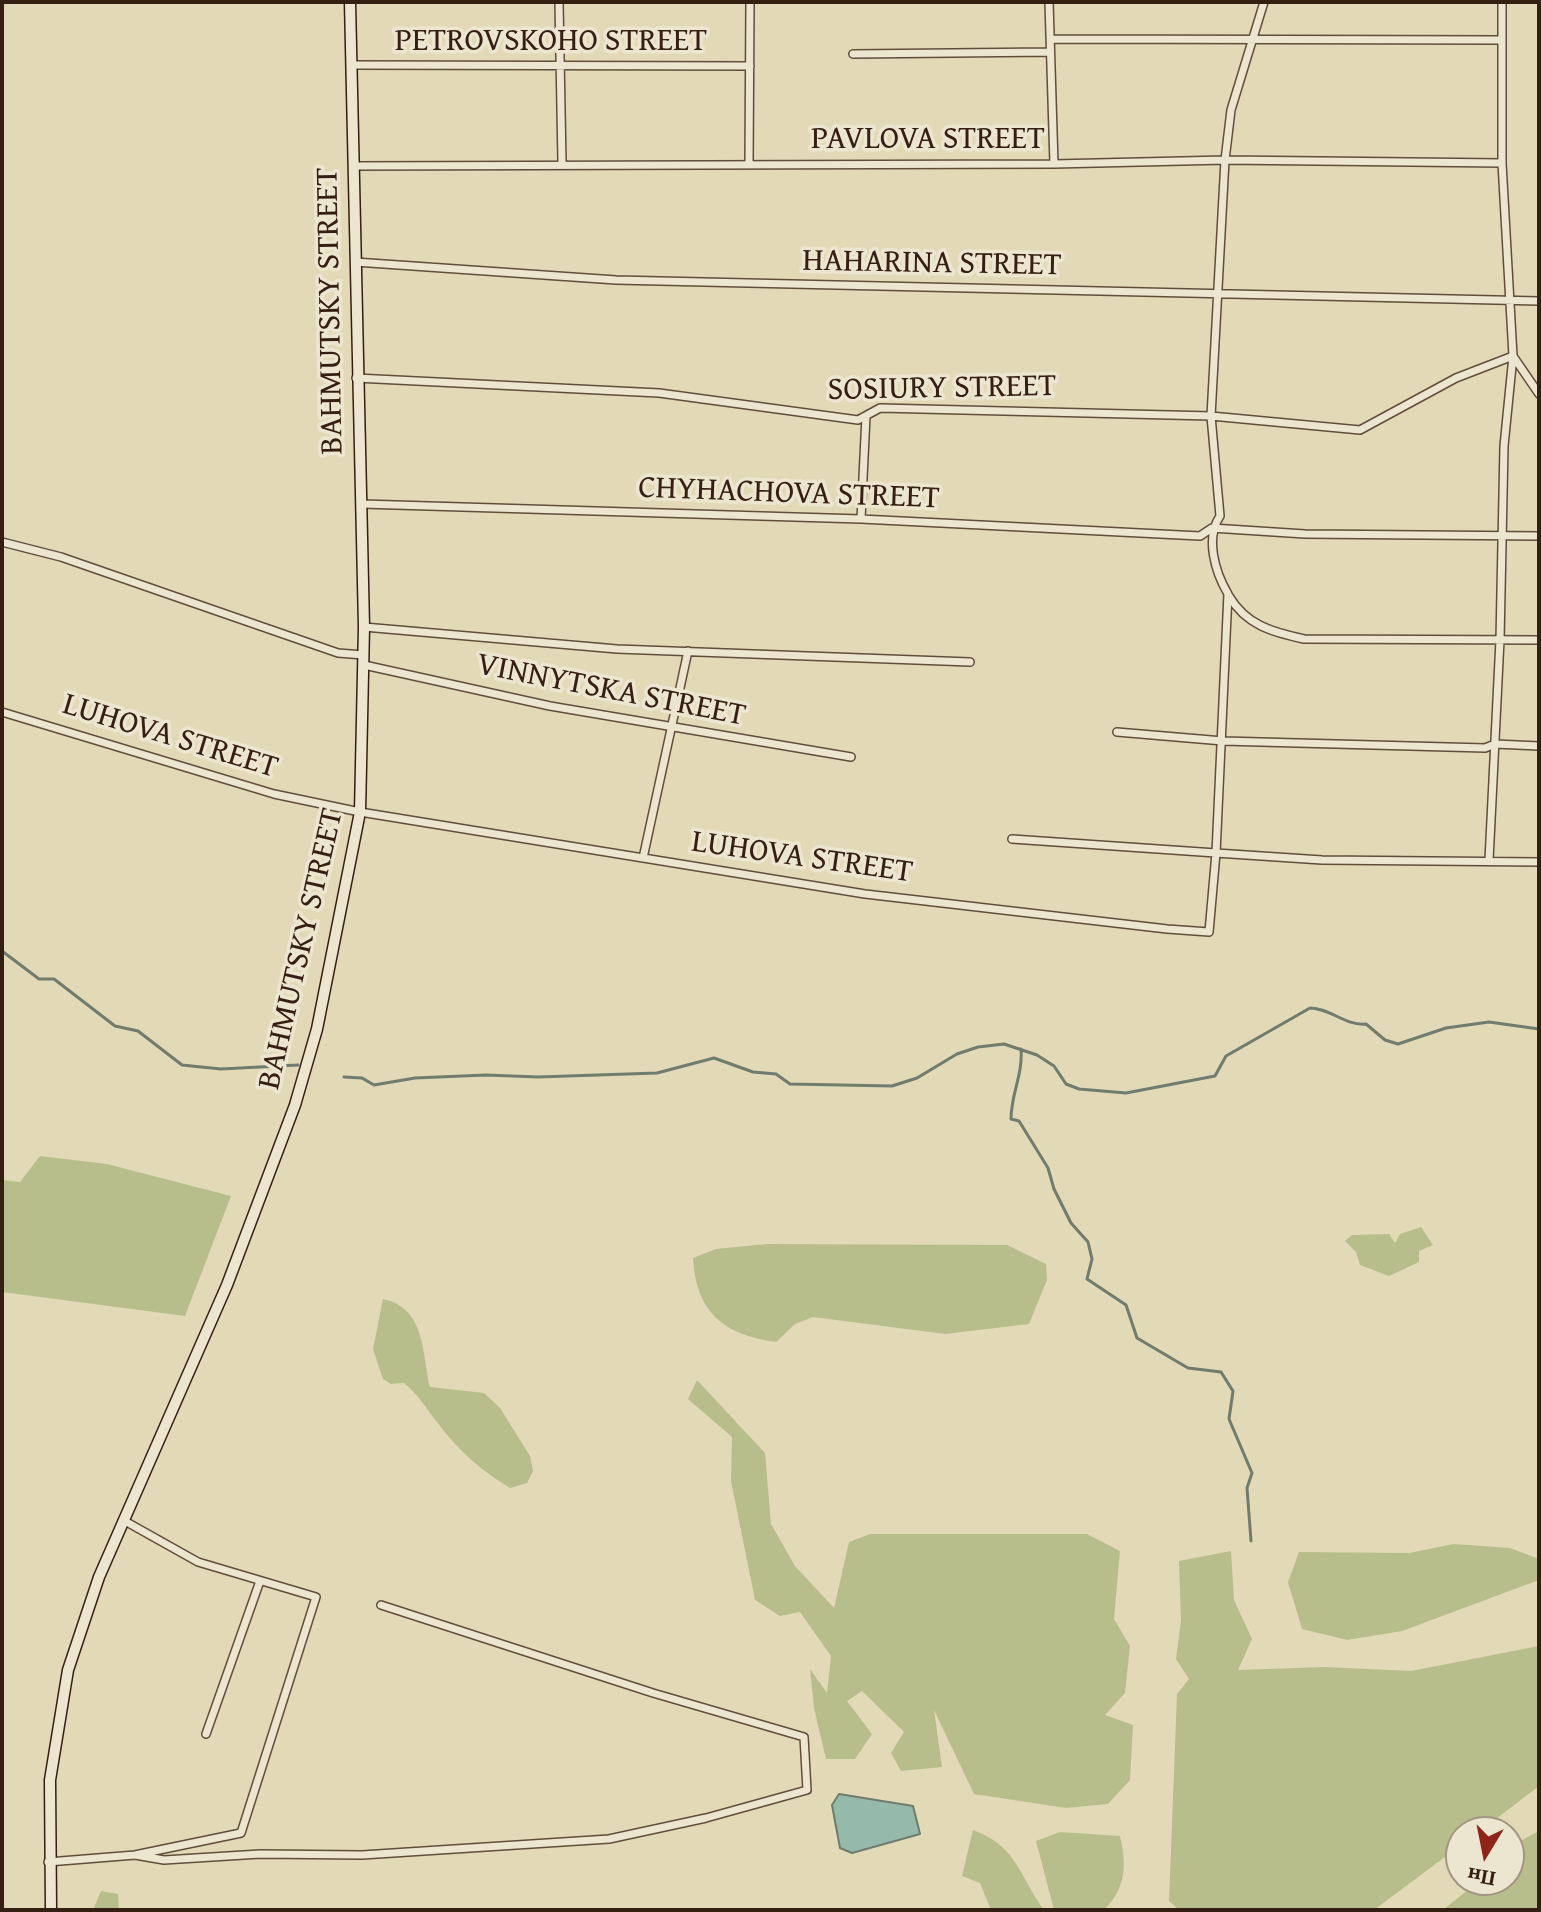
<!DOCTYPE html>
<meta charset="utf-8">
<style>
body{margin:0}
#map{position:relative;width:1541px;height:1912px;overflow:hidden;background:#e2d9b7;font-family:"Gentium Book Plus",serif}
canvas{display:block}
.frame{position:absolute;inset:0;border:4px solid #351f12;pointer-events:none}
.north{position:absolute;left:1445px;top:1816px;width:80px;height:80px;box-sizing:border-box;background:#ece6d0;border:2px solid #a39684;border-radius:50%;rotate:190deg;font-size:22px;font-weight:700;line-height:32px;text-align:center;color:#351f12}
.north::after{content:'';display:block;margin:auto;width:28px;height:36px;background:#8f2418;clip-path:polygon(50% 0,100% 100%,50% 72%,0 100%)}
</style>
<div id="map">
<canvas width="1541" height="1912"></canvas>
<div class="frame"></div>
<div class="north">Пн</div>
</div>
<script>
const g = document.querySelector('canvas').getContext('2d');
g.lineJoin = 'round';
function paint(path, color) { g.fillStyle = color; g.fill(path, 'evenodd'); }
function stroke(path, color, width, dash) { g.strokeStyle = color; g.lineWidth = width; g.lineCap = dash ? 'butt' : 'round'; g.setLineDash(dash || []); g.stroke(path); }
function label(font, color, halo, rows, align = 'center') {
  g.font = font + ' "Gentium Book Plus",serif'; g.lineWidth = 7; g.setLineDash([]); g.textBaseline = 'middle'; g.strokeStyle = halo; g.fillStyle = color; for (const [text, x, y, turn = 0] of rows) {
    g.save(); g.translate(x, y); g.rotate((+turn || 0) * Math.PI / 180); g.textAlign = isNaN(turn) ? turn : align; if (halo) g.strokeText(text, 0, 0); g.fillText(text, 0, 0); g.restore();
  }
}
paint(new Path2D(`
 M 40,1156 L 107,1164 L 231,1196 L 185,1316 L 2,1292 L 2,1180 L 20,1182 Z
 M 1421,1227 L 1433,1245 L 1419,1251 L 1419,1262 L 1389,1276 L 1360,1265 L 1356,1252 L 1345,1241 L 1352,1235 L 1389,1234 L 1395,1243 L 1400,1234 Z
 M 767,1244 L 1007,1245 L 1046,1264 L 1047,1280 L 1029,1324 L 945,1334 L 813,1317 L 795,1324 L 776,1342 C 723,1335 696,1312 693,1258 L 716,1249 Z
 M 383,1299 C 426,1308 422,1354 430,1387 L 484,1393 L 500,1408 L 530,1456 L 533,1471 L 527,1483 L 510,1488 C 483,1472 459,1451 440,1426 C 428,1411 419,1395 404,1383 L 391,1384 L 383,1379 L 373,1349 Z
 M 697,1380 L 765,1453 L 771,1524 L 795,1566 L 834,1608 L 849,1542 L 870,1534 L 1087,1534 L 1120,1551 L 1114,1619 L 1130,1646 L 1125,1693 L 1105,1715 L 1133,1725 L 1130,1780 L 1108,1804 L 1066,1808 L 974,1794 L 934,1710 L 942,1767 L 901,1771 L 891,1753 L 904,1732 L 862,1691 L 847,1701 L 872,1734 L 855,1759 L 826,1759 L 814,1708 L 810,1669 L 827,1693 L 831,1656 L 800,1612 L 780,1616 L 755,1600 L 731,1481 L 732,1437 L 688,1399 Z
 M 1454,1544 L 1510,1548 L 1539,1559 L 1539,1580 L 1402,1631 L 1347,1640 L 1302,1629 L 1288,1582 L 1299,1552 L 1409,1553 Z
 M 1231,1551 L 1234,1600 L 1252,1639 L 1238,1670 L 1324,1667 L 1411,1671 L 1539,1646 L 1539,1786 L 1479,1832 L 1461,1832 L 1461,1845 L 1374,1910 L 1179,1910 L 1169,1901 L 1177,1694 L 1189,1679 L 1176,1659 L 1181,1620 L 1179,1561 Z
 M 973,1830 C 1017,1846 1018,1874 1044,1910 L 991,1910 L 980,1883 L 962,1876 Z
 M 1539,1831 L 1539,1910 L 1443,1910 L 1480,1880 L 1509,1880 L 1509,1854 L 1522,1840 Z
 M 1060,1832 L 1120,1836 C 1127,1865 1126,1888 1104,1910 L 1054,1910 L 1036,1841 Z
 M 101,1891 L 118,1894 L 119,1910 L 93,1910 Z`), '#b8be8b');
const water = new Path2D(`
 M 839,1794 L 913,1806 L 920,1834 L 852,1853 L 840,1848 L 832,1805 Z`);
paint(water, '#95baac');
stroke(water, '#6f7c6e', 2);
stroke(new Path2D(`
 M 2,951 L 39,979 L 54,979 L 115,1026 L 138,1031 L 182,1065 L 221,1069 L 298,1065
 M 1021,1049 C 1023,1075 1011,1094 1011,1119 L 1019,1121 L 1048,1168 L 1054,1189 L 1071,1223 L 1088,1242 L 1092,1259 L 1087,1279 L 1126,1305 L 1137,1338 L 1188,1368 L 1221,1372 L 1233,1391 L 1229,1419 L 1252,1473 L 1247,1488 L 1251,1541
 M 344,1077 L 362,1078 L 374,1085 L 415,1078 L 486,1075 L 538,1077 L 657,1073 L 714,1058 L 753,1072 L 776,1074 L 790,1084 L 892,1086 L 917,1078 L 957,1054 L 978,1047 L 1004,1044 L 1037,1055 L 1054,1066 L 1066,1084 L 1079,1089 L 1126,1093 L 1215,1076 L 1226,1056 L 1310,1008 C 1330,1008 1345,1026 1366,1024 L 1385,1040 L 1398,1044 L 1446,1028 L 1489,1022 L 1539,1029`), '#6f7c6e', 3);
const street = new Path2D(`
 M 559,2 L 562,163
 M 1049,2 L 1054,164
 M 1051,39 L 1501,40
 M 853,54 L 1050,52
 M 352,65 L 750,66
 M 749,164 L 750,2
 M 354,166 L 1054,164 L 1225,160 L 1502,163
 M 355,262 L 616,280 L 1539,301
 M 356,378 L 659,393 L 858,420 L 880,408 L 1211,416 L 1360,430 L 1456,378 L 1513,356 L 1539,394
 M 362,504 L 861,519 L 1200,536 L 1212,528 L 1305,534 L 1539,536
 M 861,519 L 866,416
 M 2,542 L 61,557 L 338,653 L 364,655
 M 1229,596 C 1246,625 1272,632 1304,639 L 1539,640
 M 364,627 L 617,649 L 970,662
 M 364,665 L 550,706 L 851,757
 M 2,712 L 274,794 L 360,812 L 865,894 L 1167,929 L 1209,932 L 1216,853 L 1322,860 L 1539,862
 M 1117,732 L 1223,741 L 1485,748 L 1495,744 L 1539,746
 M 1012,839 L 1216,853 L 1228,594 C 1215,572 1205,538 1220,516 L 1211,416 L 1225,160 L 1231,110 L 1264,2
 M 643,858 L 688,651
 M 1489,860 L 1500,640 L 1504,446 L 1513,356 L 1502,163 L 1502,2
 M 206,1734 L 260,1581
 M 135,1855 L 164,1860 L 260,1854 L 362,1855 L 609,1839 L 706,1818 L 807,1790 L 804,1737 L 653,1693 L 381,1605
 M 48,1862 L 135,1855 L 241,1833 L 316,1597 L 198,1562 L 123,1520`);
const secondary = new Path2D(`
 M 51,1910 L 50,1780 L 68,1670 L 99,1577 L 227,1285 L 295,1105 L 317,1029 L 360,812 L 364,627 L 350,2`);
stroke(street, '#604e3b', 10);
stroke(secondary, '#351f12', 13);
stroke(street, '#ece6d0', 7);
stroke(secondary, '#ece6d0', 10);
label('32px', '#351f12', '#ece6d0', [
 ["PETROVSKOHO STREET",551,42],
 ["PAVLOVA STREET",928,140],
 ["HAHARINA STREET",932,264,1],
 ["BAHMUTSKY STREET",331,311,-91],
 ["SOSIURY STREET",942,389,-1],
 ["CHYHACHOVA STREET",789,494,2],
 ["VINNYTSKA STREET",611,691,11],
 ["LUHOVA STREET",170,737,17],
 ["LUHOVA STREET",802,858,8],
 ["BAHMUTSKY STREET",302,949,-77]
]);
</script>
